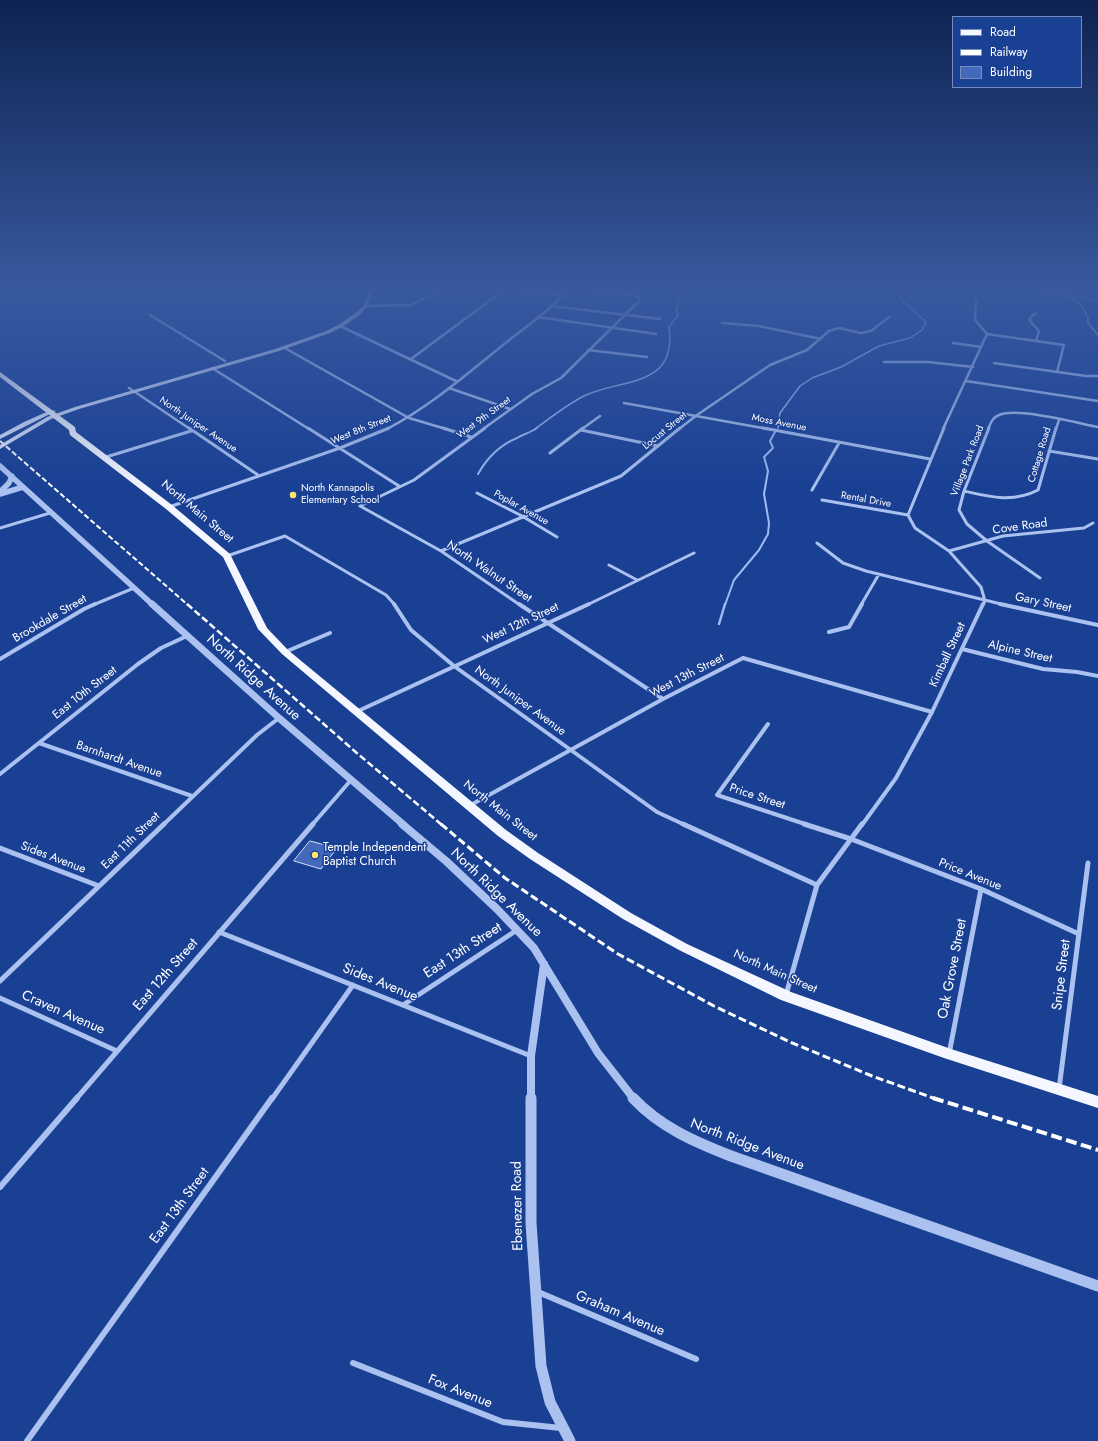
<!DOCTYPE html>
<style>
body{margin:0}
#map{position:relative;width:1098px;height:1441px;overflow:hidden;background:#1a4094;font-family:Jost,sans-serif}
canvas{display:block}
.legend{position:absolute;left:952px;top:16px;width:130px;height:72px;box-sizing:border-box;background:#1a4094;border:1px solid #768cbf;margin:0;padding:5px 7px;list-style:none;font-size:12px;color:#fff}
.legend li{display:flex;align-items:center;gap:8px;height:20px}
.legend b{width:20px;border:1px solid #768cbf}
</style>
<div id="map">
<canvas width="1098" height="1441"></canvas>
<ul class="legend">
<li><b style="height:5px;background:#f4f7ff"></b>Road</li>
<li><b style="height:5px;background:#fff"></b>Railway</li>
<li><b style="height:11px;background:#4369bb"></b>Building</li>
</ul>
</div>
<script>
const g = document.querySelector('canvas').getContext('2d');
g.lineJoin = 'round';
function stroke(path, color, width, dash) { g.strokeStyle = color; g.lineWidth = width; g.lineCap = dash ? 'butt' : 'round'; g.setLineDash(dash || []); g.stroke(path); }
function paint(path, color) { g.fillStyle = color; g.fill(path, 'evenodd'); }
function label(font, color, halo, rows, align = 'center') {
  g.font = font + ' Jost,sans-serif'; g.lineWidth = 3; g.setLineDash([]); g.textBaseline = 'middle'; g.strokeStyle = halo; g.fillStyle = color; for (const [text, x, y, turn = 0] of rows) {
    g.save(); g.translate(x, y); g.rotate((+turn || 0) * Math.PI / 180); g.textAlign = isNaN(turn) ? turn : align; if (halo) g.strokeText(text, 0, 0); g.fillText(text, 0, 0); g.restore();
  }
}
stroke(new Path2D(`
 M 1005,288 L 1030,289 L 1049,295 L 1081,296 L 1098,303
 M 1071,296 L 1083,308 L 1088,317 L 1088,323 L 1098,335
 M 778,428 L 780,413 L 800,386 L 812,378 L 841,367 L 879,346 L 910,338 L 922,330 L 926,322 L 902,300 L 896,291 L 898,288
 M 535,429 C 552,417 567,404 586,395 C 625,378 677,387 669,327 L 678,315 L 676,309 L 678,305 L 679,288`), '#9ebbf2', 1.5);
stroke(new Path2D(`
 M 478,474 C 487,458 500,445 517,438 C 523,434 530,433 537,428
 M 725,605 L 734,580 L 759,550 L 768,534 L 769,523 L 764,494 L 768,471 L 764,457 L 773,448 L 770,441 L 775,432`), '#9ebbf2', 2);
stroke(new Path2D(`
 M 719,624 L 725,604`), '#9ebbf2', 2.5);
const building = new Path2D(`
 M 310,841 L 337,848 L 321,869 L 294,861 Z`);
paint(building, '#4369bb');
stroke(building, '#d2e0fb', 1);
stroke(new Path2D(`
 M 976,302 L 975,320 L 987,334
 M 365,306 L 411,305 L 439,291 L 504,290 L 563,295
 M 551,306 L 660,319
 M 1036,313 L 1030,318 L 1030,321 L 1039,331 L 1036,341
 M 150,315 L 225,361
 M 538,317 L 656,334
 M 722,323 L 759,326 L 821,339
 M 340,326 L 456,381
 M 987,334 L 1064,345 L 1057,372
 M 953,343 L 981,347
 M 283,347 L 409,418 L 446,429
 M 588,350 L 647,357
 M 411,359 L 504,290
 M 884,362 L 928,362 L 973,367
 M 994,363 L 1086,376 L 1098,376
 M 212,368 L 309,429
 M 966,381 L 1098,401
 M 129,388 L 190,429
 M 449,388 L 510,409
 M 624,403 L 768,429
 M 387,429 C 431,406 469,372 508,341 C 528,325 553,309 568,288
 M 483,429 L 532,394 L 561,378 L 640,300 L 638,297 L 633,295 L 568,289
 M 582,429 L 600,416
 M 679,429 L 697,415 L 770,365 L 807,350 L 829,331 L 839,328 L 861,333 L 871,331 L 889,317
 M 943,429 L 987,334
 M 988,429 C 991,423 992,418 999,415 C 1018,407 1077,423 1098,427
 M 1056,429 L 1059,420`), '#abc2f0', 2.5);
stroke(new Path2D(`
 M 189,428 L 258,475
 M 308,428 L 399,486
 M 443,428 L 471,437
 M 763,428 L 930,459
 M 944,428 L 908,515 L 915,528 L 949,551 L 981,587 L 985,601 L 983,605
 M 989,428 L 964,491 L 959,510 L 967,524 L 987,541 L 1040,578
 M 581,430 L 658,446
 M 1049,451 L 1098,459
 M 550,453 L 583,428
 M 106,457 L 191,431
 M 812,490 L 839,443
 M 964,491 C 990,497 1013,503 1038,490 L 1056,428
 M 477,493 L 522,516 L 557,537
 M 822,500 L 908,515
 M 360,506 L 414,480 L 485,428
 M 360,506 L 441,551 L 520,605
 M 169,507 L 340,448 L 389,428
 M 0,528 L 50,513
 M 817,543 L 843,563 L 866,571 L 1005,605
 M 441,551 L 621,476 L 680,428
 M 949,551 L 1003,536 L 1084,528 L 1093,523
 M 227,556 L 285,536 L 386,595 L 395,605
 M 609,565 L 637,580
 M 93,605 L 134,588
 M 587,605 L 694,553
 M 861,605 L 879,574`), '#abc2f0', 3);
stroke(new Path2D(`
 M 394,604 L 411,630 L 454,666 L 657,812 L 685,825
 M 519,604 L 663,699
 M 1000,604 L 1098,625
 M 829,632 L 849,627 L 862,604
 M 962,649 L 1043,669 L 1077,672 L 1098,676
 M 285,652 L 330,633
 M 0,659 L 84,609 L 95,604
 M 356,712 L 589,604
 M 768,724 L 717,795 L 808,825
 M 39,743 L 192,796
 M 0,774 L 138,664 L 161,648 L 187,636
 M 469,806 L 663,699 L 743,658 L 932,712
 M 163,825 L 257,735 L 279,718
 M 312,825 L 351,780
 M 862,825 L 896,778 L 932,712 L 983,604`), '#abc2f0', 4);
stroke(new Path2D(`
 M 683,824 L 817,885
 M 804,824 L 851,839 L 981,889 L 1079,934
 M 0,848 L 99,886
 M 219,932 L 531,1056
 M 0,981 L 164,824
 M 786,995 L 817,885 L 862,824
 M 0,998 L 117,1051
 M 403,1005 L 517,930
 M 949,1054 L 981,889
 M 1059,1089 L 1088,863
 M 76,1099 L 313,824
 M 272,1099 L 353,985`), '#abc2f0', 5);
stroke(new Path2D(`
 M 0,1187 L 77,1098
 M 538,1292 L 696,1359
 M 353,1363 L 503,1422 L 561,1428
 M 27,1441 L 272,1098`), '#abc2f0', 6);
stroke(new Path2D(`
 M 0,466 L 153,605
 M 0,492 L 9,483 L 12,476
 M 0,494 L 23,487`), '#abc2f0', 5.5);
stroke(new Path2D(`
 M 152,604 L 279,718 L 404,825`), '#abc2f0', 7);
stroke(new Path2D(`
 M 402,824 L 446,861 L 497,909 L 534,948 L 598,1053 L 634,1099
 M 531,1099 L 531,1056 L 544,964`), '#abc2f0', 8);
stroke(new Path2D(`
 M 531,1098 L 531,1223 L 541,1366 L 550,1402 L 570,1441
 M 633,1098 C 660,1127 695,1142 731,1156 L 1098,1286`), '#abc2f0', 11);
paint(new Path2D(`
 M 371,288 L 375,288 L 367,306 L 361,314 L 342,327 L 330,333 L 279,351 L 79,409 L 51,419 L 0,449 L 0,445 L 47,417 L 75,407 L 275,349 L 326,331 L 338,325 L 357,312 L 363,306 Z
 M 51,410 L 56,411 L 0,439 L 0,435 L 24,422 Z`), '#d9e4fb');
paint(new Path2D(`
 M 0,372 L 75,427 L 76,432 L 172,505 L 230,554 L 267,628 L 288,650 L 506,830 L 538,853 L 631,913 L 687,944 L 791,992 L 951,1049 L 1098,1096 L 1098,1108 L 944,1058 L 781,1000 L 679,950 L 623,919 L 530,859 L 498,836 L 282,654 L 258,629 L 223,557 L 166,509 L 70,435 L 69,430 L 0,377 Z`), '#f4f7ff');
stroke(new Path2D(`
 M 0,441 L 188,605`), '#fff', 2, [5.5, 2.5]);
stroke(new Path2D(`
 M 187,604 L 358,754 L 442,825`), '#fff', 2.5, [7, 3]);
stroke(new Path2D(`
 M 441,824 L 505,878 L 618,954 L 714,1006 L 790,1042 L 872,1076 L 936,1099`), '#fff', 3, [8, 3.5]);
stroke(new Path2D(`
 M 933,1098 L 1098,1150`), '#fff', 4, [11, 4.5]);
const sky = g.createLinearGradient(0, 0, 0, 490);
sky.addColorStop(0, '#0e2351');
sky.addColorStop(0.59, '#38599f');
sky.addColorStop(1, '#38599f00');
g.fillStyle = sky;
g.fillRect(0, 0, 1098, 490);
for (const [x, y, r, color] of [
 [293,495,4,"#ffe66a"],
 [315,855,4,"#ffe66a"]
]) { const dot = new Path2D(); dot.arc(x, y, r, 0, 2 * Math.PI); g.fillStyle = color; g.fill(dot); stroke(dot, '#1a4094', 1.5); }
label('10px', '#fff', '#1a4094', [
 ["West 9th Street",484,418,-36],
 ["Moss Avenue",779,423,11],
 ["North Juniper Avenue",198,425,34],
 ["West 8th Street",361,430,-22],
 ["Locust Street",665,431,-39],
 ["Cottage Road",1040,455,-73],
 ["Village Park Road",968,461,-69],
 ["Rental Drive",866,500,10],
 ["Poplar Avenue",521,508,29]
]);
label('10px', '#fff', '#1a4094', [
 ["North Kannapolis",301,489],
 ["Elementary School",301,501]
], 'left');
label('12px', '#fff', '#1a4094', [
 ["North Main Street",197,512,40],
 ["Cove Road",1020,527,-8],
 ["North Walnut Street",489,572,34],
 ["Gary Street",1043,603,12],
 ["Brookdale Street",50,619,-30],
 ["West 12th Street",521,624,-25],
 ["Alpine Street",1020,652,13],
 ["Kimball Street",948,655,-65],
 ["West 13th Street",687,676,-27],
 ["East 10th Street",85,693,-38],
 ["North Juniper Avenue",520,701,36],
 ["Barnhardt Avenue",119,760,19],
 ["Price Street",757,797,18],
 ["North Main Street",500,811,38],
 ["East 11th Street",131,841,-44],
 ["Sides Avenue",53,858,21],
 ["Price Avenue",970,875,22],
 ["North Main Street",775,972,24]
]);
label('12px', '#fff', '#1a4094', [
 ["Temple Independent",323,848],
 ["Baptist Church",323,862]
], 'left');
label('14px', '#fff', '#1a4094', [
 ["North Ridge Avenue",253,678,42],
 ["North Ridge Avenue",496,893,44],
 ["East 13th Street",463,951,-33],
 ["Oak Grove Street",953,969,-79],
 ["East 12th Street",166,975,-49],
 ["Snipe Street",1062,975,-83],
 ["Sides Avenue",380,983,22],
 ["Craven Avenue",63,1013,24],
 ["North Ridge Avenue",747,1145,21],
 ["East 13th Street",180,1206,-54],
 ["Ebenezer Road",518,1206,-91],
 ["Graham Avenue",620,1314,23],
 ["Fox Avenue",460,1392,22]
]);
</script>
